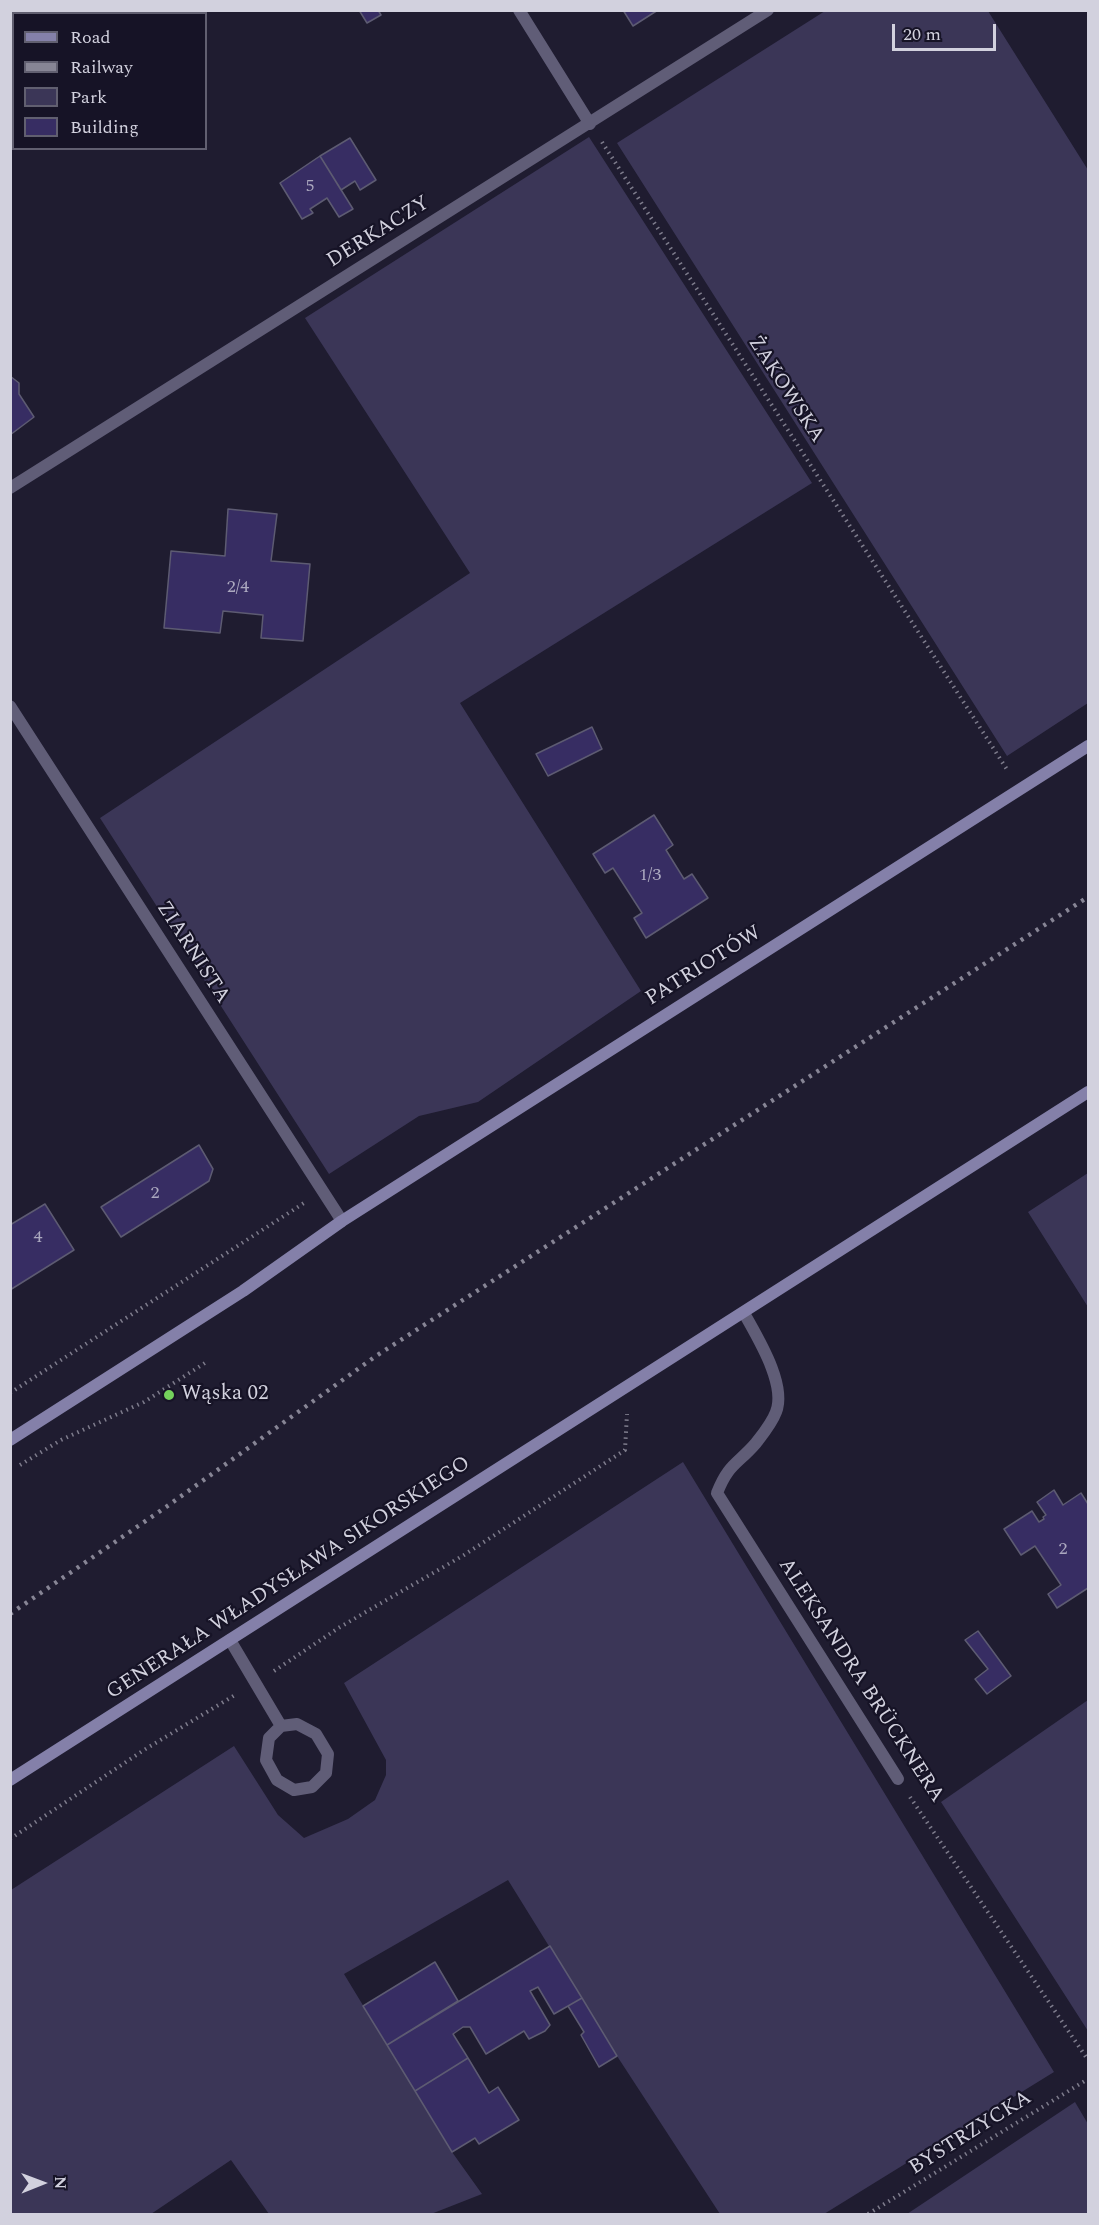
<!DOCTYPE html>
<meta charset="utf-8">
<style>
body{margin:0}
#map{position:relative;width:1099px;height:2225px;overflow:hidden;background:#1f1c30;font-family:Spectral,serif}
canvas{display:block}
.frame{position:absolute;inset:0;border:12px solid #d2d1de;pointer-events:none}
.legend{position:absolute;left:12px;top:12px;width:195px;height:138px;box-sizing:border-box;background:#161326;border:2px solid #615f70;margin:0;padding:8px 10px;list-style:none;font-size:18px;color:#d2d1de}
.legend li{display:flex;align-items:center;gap:12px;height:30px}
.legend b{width:30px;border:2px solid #615f70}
.north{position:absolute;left:12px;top:2153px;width:60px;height:60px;-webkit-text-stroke:4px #161326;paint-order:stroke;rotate:89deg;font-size:16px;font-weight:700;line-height:24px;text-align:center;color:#d2d1de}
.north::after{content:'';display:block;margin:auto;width:21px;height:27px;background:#d2d1de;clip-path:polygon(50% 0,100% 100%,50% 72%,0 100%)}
.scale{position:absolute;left:892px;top:24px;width:104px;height:27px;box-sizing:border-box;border:3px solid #d2d1de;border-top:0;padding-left:8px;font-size:18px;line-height:21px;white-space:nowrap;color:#d2d1de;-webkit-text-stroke:4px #161326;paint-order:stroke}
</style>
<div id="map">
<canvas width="1099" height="2225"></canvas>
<div class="frame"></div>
<ul class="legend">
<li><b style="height:8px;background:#8480a9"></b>Road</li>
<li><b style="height:8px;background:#878595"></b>Railway</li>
<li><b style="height:16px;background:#3b3657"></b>Park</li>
<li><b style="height:16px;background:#372d63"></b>Building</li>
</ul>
<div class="north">N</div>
<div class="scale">20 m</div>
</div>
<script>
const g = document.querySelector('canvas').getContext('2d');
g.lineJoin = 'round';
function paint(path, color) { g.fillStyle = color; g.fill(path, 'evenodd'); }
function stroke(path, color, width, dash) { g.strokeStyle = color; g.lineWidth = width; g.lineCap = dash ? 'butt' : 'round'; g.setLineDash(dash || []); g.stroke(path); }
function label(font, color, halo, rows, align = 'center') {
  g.font = font + ' Spectral,serif'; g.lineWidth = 4.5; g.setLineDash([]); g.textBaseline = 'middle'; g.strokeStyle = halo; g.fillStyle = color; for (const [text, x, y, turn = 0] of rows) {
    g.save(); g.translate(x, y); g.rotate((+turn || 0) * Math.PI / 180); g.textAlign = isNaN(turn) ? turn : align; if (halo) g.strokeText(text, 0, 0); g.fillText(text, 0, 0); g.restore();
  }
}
paint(new Path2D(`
 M 825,11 L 988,11 L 1088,170 L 1088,703 L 1007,756 L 617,143 Z
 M 589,137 L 812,483 L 460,703 L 641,991 L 478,1102 L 419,1116 L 329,1174 L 100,818 L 470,573 L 305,318 Z
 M 1088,1173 L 1088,1307 L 1028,1212 Z
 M 683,1462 L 1054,2072 L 824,2214 L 720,2214 L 617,2056 L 508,1880 L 344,1974 L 452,2152 L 482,2194 L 431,2214 L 269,2214 L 231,2160 L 151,2214 L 11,2214 L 11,1890 L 234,1746 L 278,1815 L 304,1838 L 348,1819 L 375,1800 L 386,1775 L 386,1760 L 344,1683 Z
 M 1088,1700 L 1088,2031 L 941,1802 Z
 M 1075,2102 L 1088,2124 L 1088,2214 L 907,2214 Z`), '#3b3657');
const building = new Path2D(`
 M 359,10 L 378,10 L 381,15 L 367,23 Z
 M 623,10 L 658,10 L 633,26 Z
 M 350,138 L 376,180 L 360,190 L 355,181 L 341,190 L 320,156 Z
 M 320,156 L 353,209 L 339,217 L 327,198 L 310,209 L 313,213 L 302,219 L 280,183 Z
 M 10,376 L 19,383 L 19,394 L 34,417 L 10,435 Z
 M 228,509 L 277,514 L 271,561 L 310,564 L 303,641 L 261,638 L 263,615 L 223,611 L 220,633 L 164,628 L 171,551 L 225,556 Z
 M 592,727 L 602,749 L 548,776 L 536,754 Z
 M 654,815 L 673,845 L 666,850 L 684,879 L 692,874 L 708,898 L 646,938 L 634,918 L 642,913 L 613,868 L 605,873 L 593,854 Z
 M 199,1145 L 213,1169 L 209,1181 L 121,1237 L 101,1207 Z
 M 45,1204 L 74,1250 L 10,1290 L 10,1225 Z
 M 1054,1490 L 1063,1505 L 1081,1493 L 1088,1504 L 1088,1588 L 1057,1608 L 1048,1594 L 1061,1585 L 1035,1546 L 1021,1555 L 1004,1529 L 1032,1511 L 1039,1522 L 1044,1519 L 1043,1517 L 1046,1515 L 1037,1502 Z
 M 978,1631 L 1011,1676 L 987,1694 L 975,1679 L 988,1669 L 965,1640 Z
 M 550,1946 L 582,1998 L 554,2014 L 538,1987 L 530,1991 L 550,2025 L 545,2031 L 529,2039 L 524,2031 L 486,2054 L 470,2027 L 463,2027 L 453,2034 L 468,2058 L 415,2091 L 387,2045 Z
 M 435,1962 L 458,2001 L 387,2045 L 363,2006 Z
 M 582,1998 L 617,2056 L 599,2067 L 581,2035 L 584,2032 L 568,2006 Z
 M 468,2058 L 489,2093 L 498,2087 L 519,2120 L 479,2144 L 475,2138 L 452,2152 L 415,2091 Z`);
paint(building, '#372d63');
stroke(building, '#5d5b72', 1.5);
stroke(new Path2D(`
 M 602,142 L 1008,771
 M 10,1393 L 304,1203
 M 20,1465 L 61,1440 L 144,1402 L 205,1363
 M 274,1671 L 340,1627 L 464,1555 L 625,1450 L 627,1414
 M 910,1797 L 1088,2060
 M 10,1839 L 144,1750 L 235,1695
 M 868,2214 L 1088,2079`), '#7e7c8c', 4, [1.5, 4.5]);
stroke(new Path2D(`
 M 230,1640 L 281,1726
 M 297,1724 L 316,1734 L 328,1754 L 326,1773 L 312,1787 L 294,1790 L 277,1780 L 266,1760 L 269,1738 L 281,1726 Z`), '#605d77', 12);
stroke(new Path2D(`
 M 519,10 L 590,124
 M 10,488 L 768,10
 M 10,706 L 342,1221
 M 744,1313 C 757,1337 787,1384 776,1412 C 772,1423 763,1434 756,1443 C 737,1465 729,1463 717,1493 L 898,1779`), '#605d77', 12);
stroke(new Path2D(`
 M 10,1440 L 243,1291 L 342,1221 L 1088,746
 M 10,1780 L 1088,1092`), '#8480a9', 12);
stroke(new Path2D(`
 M 10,1614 L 166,1507 L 376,1356 L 1088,897`), '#878595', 4.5, [3, 6]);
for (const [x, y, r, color] of [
 [169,1395,6,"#74d25c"]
]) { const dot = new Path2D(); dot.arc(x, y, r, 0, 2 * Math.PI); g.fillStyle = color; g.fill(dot); stroke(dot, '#161326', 2); }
label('18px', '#aba8bf', null, [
 ["5",310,187],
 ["2/4",238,588],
 ["1/3",650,876],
 ["2",155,1194],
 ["4",38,1238],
 ["2",1063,1550]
]);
label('21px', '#d2d1de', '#161326', [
 ["DERKACZY",379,233,-32],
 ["ŻAKOWSKA",785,390,57],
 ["ZIARNISTA",192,953,57],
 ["PATRIOTÓW",704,967,-32],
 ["GENERAŁA WŁADYSŁAWA SIKORSKIEGO",289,1579,-33],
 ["ALEKSANDRA BRÜCKNERA",860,1681,57],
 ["BYSTRZYCKA",971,2134,-32]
]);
label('21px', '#d2d1de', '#161326', [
 ["Wąska 02",181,1395]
], 'left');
</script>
